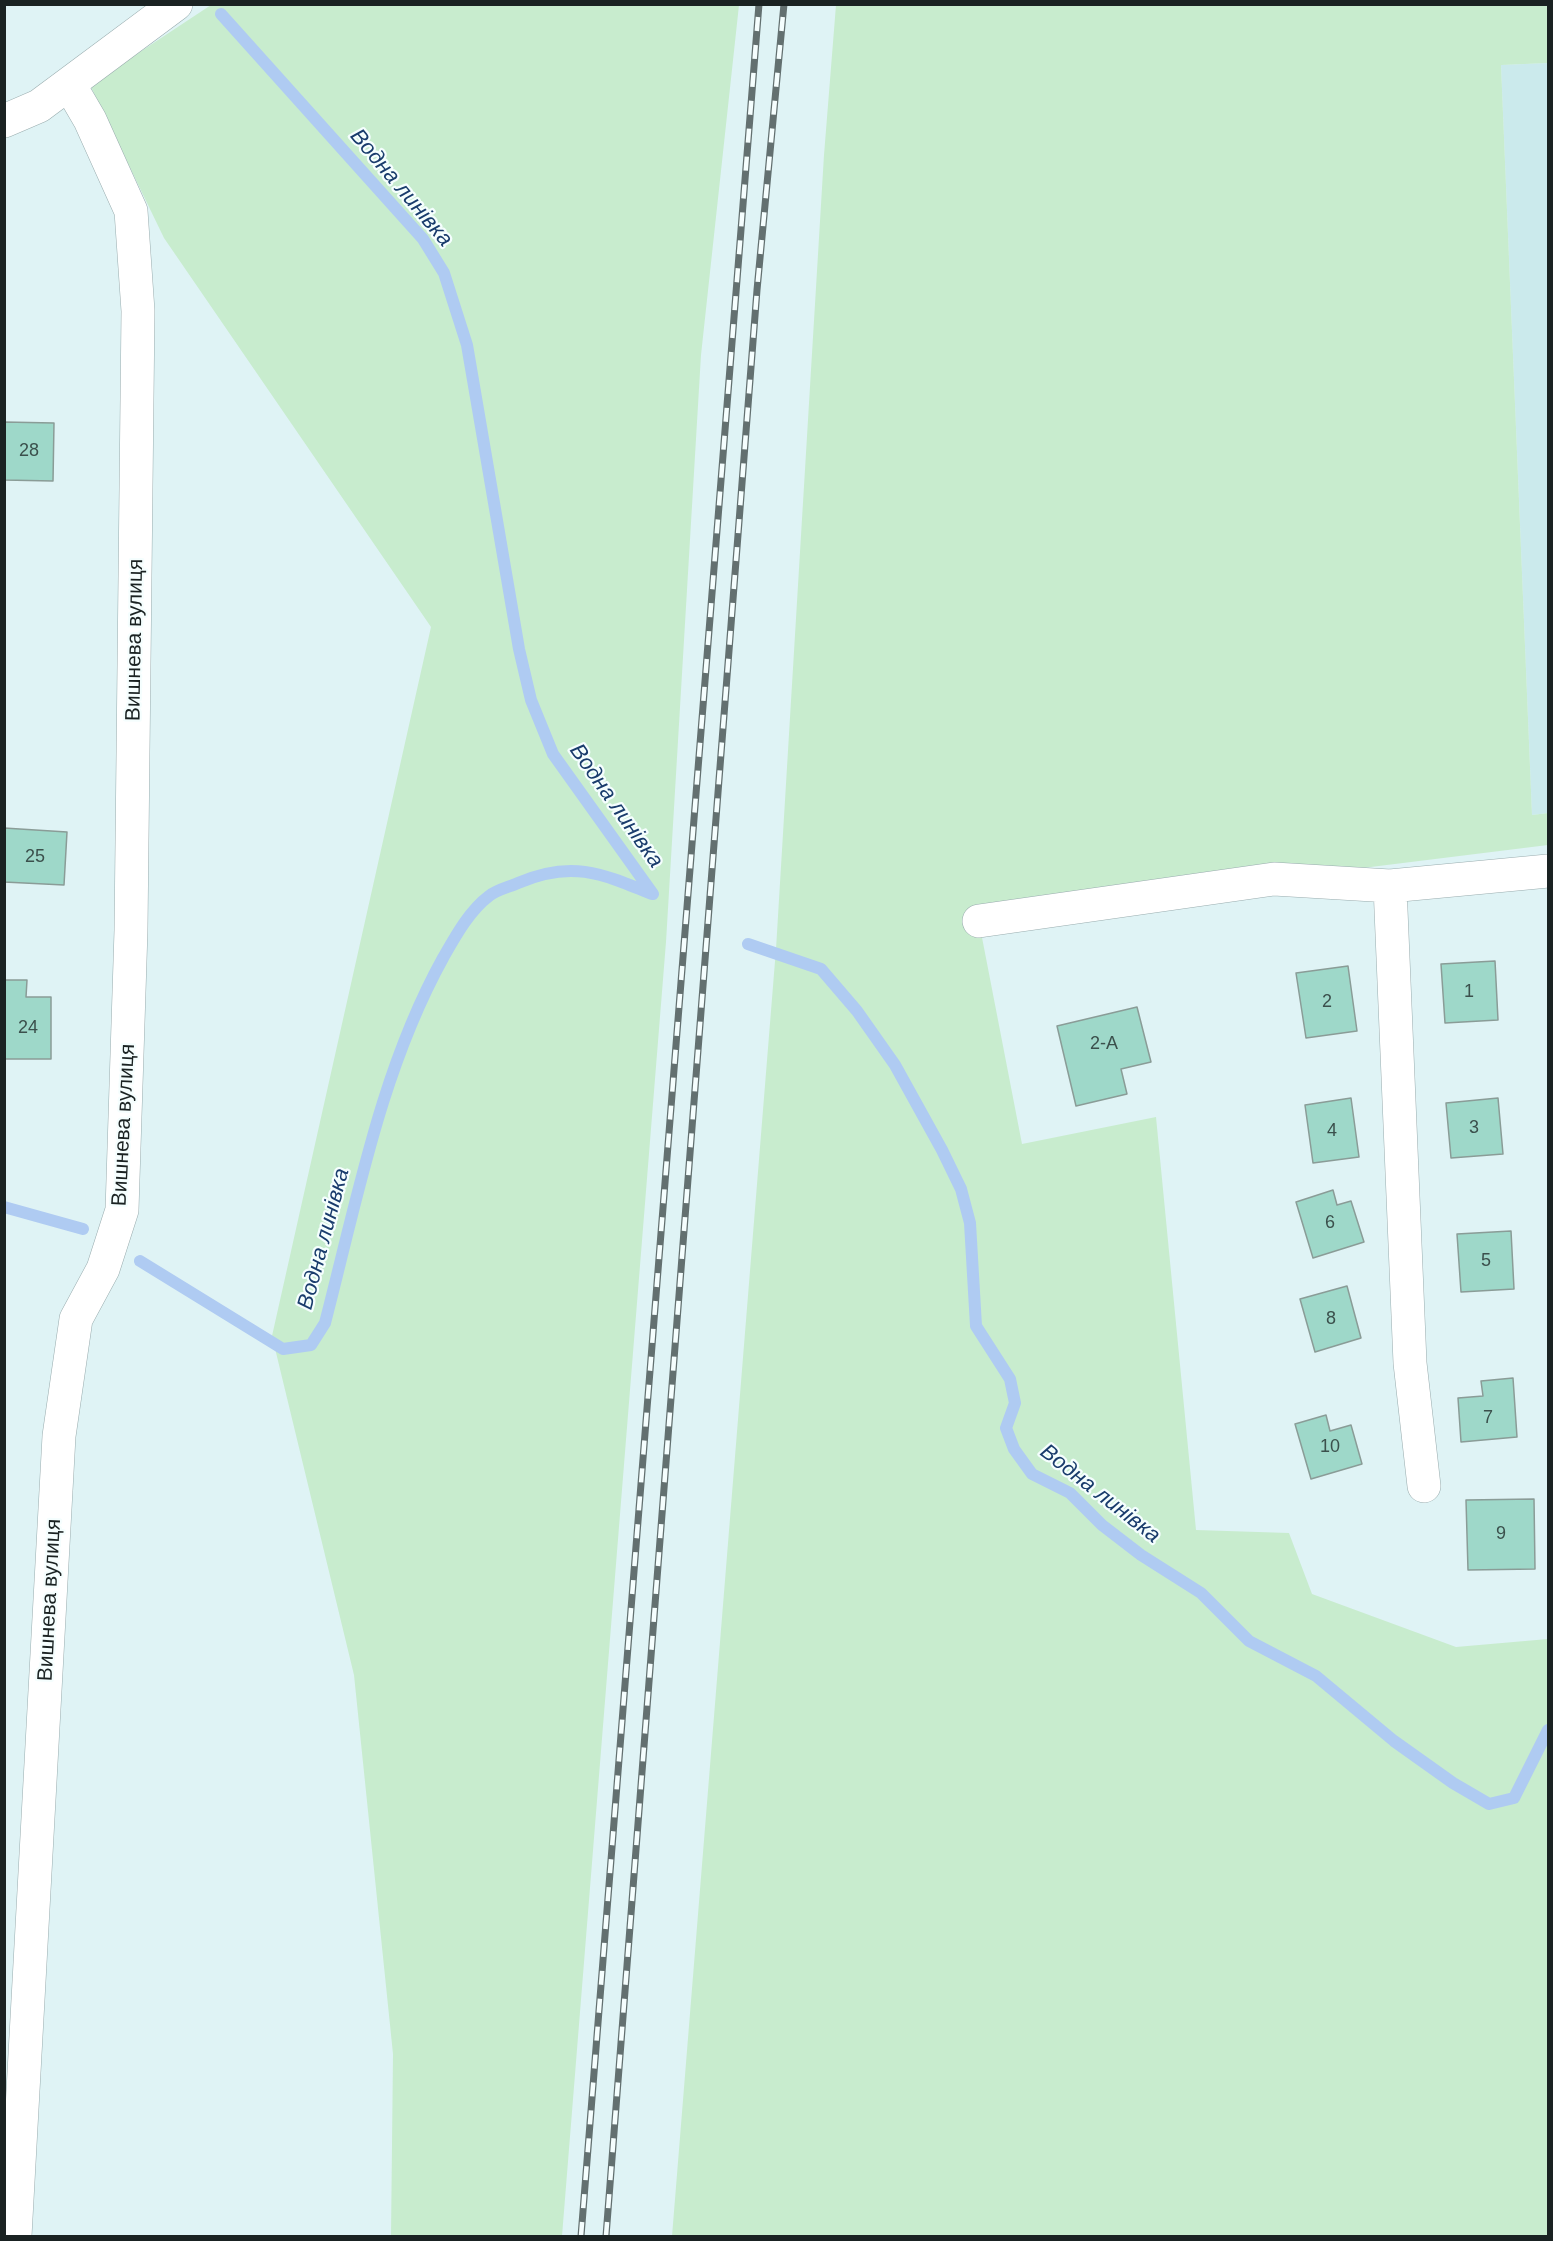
<!DOCTYPE html>
<meta charset="utf-8">
<style>
body{margin:0}
#map{position:relative;width:1553px;height:2241px;overflow:hidden;background:#dff3f5;font-family:Helvetica,sans-serif}
canvas{display:block}
.frame{position:absolute;inset:0;border:6px solid #1a2222;pointer-events:none}
</style>
<div id="map">
<canvas width="1553" height="2241"></canvas>
<div class="frame"></div>
</div>
<script>
const g = document.querySelector('canvas').getContext('2d');
g.lineJoin = 'round';
function paint(path, color) { g.fillStyle = color; g.fill(path, 'evenodd'); }
function stroke(path, color, width, dash) { g.strokeStyle = color; g.lineWidth = width; g.lineCap = dash ? 'butt' : 'round'; g.setLineDash(dash || []); g.stroke(path); }
function label(font, color, halo, rows, align = 'center') {
  g.font = font + ' Helvetica,sans-serif'; g.lineWidth = 4.5; g.setLineDash([]); g.textBaseline = 'middle'; g.strokeStyle = halo; g.fillStyle = color; for (const [text, x, y, turn = 0] of rows) {
    g.save(); g.translate(x, y); g.rotate((+turn || 0) * Math.PI / 180); g.textAlign = isNaN(turn) ? turn : align; if (halo) g.strokeText(text, 0, 0); g.fillText(text, 0, 0); g.restore();
  }
}
paint(new Path2D(`
 M 1548,63 L 1548,813 L 1532,815 L 1501,65 Z`), '#cbeaec');
paint(new Path2D(`
 M 211,5 L 739,5 L 701,355 L 666,942 L 562,2236 L 391,2236 L 393,2054 L 354,1675 L 272,1336 L 431,627 L 164,238 L 90,85 Z
 M 836,5 L 1548,5 L 1548,63 L 1501,65 L 1532,815 L 1548,813 L 1548,845 L 1274,879 L 979,922 L 1022,1144 L 1156,1117 L 1196,1530 L 1289,1533 L 1312,1594 L 1456,1647 L 1548,1639 L 1548,2236 L 672,2236 L 776,949 L 824,155 Z`), '#c8ecce');
stroke(new Path2D(`
 M 221,14 L 423,239 L 444,273 L 467,345 L 519,649 L 531,700 L 553,754 L 653,894
 M 748,944 L 821,969 L 857,1011 L 895,1065 L 942,1150 L 961,1189 L 970,1223 L 976,1326 L 1010,1379 L 1015,1403 L 1006,1428 L 1014,1449 L 1032,1474 L 1070,1493 L 1102,1525 L 1141,1555 L 1201,1593 L 1249,1641 L 1316,1676 L 1394,1741 L 1453,1783 L 1489,1804 L 1514,1798 L 1548,1730
 M 4,1207 L 83,1229
 M 140,1261 L 283,1349 L 311,1345 L 325,1323 C 357,1200 381,1070 443,958 C 455,937 469,911 489,896 C 496,890 509,887 518,883 C 571,860 601,873 652,894`), '#afcbf2', 12);
const building = new Path2D(`
 M 4,422 L 54,423 L 53,481 L 4,480 Z
 M 4,828 L 67,832 L 64,885 L 4,882 Z
 M 1495,961 L 1498,1020 L 1445,1023 L 1441,964 Z
 M 1348,966 L 1357,1031 L 1306,1038 L 1296,973 Z
 M 4,980 L 27,980 L 26,997 L 51,997 L 51,1059 L 4,1059 Z
 M 1137,1007 L 1151,1062 L 1121,1069 L 1127,1094 L 1076,1106 L 1057,1026 Z
 M 1351,1098 L 1359,1157 L 1313,1163 L 1305,1105 Z
 M 1498,1098 L 1503,1154 L 1451,1158 L 1446,1103 Z
 M 1333,1190 L 1337,1205 L 1351,1201 L 1364,1242 L 1313,1258 L 1296,1202 Z
 M 1511,1231 L 1514,1289 L 1461,1292 L 1457,1234 Z
 M 1347,1286 L 1361,1338 L 1315,1352 L 1300,1299 Z
 M 1513,1378 L 1517,1437 L 1461,1442 L 1458,1398 L 1483,1396 L 1481,1381 Z
 M 1326,1415 L 1330,1431 L 1351,1425 L 1362,1464 L 1311,1479 L 1295,1424 Z
 M 1534,1499 L 1535,1569 L 1468,1570 L 1466,1500 Z`);
paint(building, '#9ed8c9');
stroke(building, '#8a9c97', 1.5);
const street = new Path2D(`
 M 4,121 L 39,106 L 176,4
 M 1390,886 L 1548,871
 M 979,921 L 1274,879 L 1390,886 L 1410,1363 L 1424,1486
 M 15,2236 L 59,1436 L 76,1319 L 103,1269 L 122,1210 L 131,930 L 138,311 L 131,211 L 90,120 L 69,84`);
stroke(street, '#99acae', 34);
stroke(street, '#fff', 33);
const rail = new Path2D(`
 M 581,2236 L 759,4
 M 606,2236 L 757,290 L 784,4`);
stroke(rail, '#637070', 7);
stroke(rail, '#f5fefe', 4.5, [14]);
label('18px', '#3b504c', null, [
 ["28",29,451],
 ["25",35,857],
 ["1",1469,992],
 ["2",1327,1002],
 ["24",28,1028],
 ["2-А",1104,1044],
 ["3",1474,1128],
 ["4",1332,1131],
 ["6",1330,1223],
 ["5",1486,1261],
 ["8",1331,1319],
 ["7",1488,1418],
 ["10",1330,1447],
 ["9",1501,1534]
]);
label('21px', '#1a2222', '#f5fefe', [
 ["Вишнева вулиця",135,640,-89],
 ["Вишнева вулиця",124,1125,-87],
 ["Вишнева вулиця",50,1600,-87]
]);
label('italic 22px', '#193c6c', '#f5fefe', [
 ["Водна линівка",401,188,50],
 ["Водна линівка",616,806,55],
 ["Водна линівка",324,1239,-75],
 ["Водна линівка",1100,1494,38]
]);
</script>
